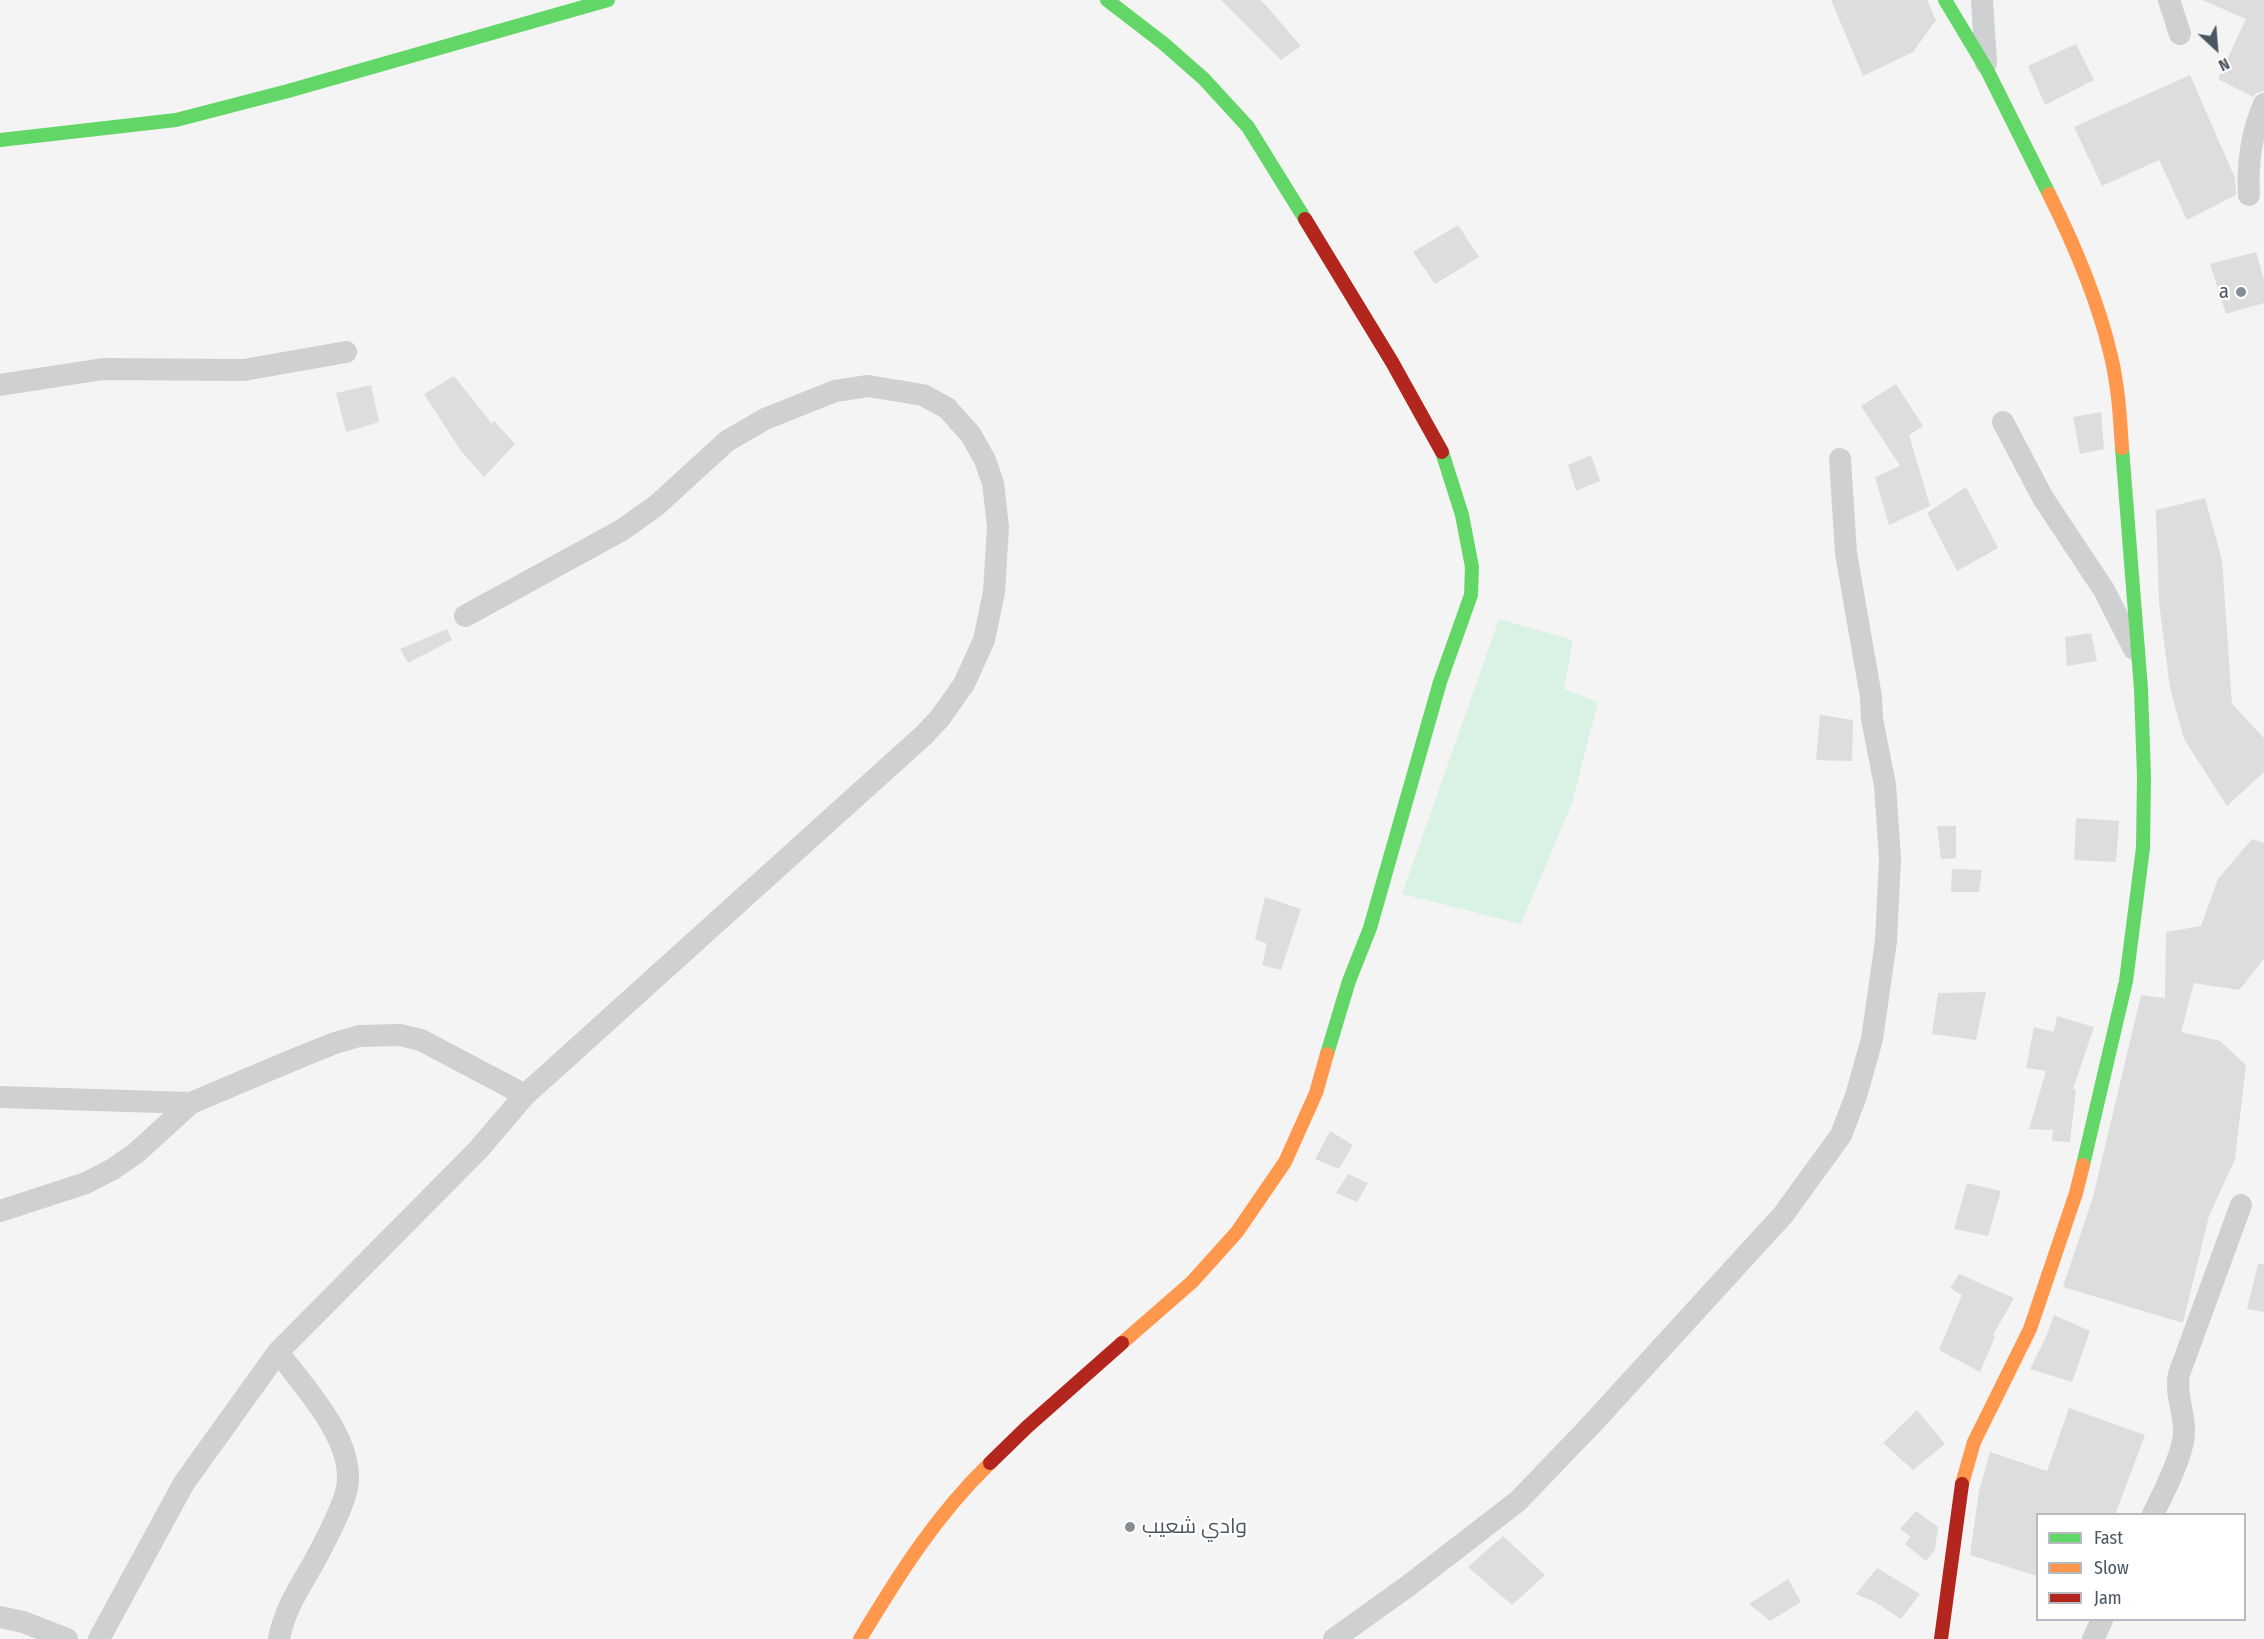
<!DOCTYPE html>
<meta charset="utf-8">
<style>
body{margin:0}
#map{position:relative;width:2264px;height:1639px;overflow:hidden;background:#f4f4f4;font-family:"Fira Sans Condensed",sans-serif}
canvas{display:block}
.legend{position:absolute;left:2036px;top:1513px;width:210px;height:108px;box-sizing:border-box;background:#fff;border:2px solid #b7bbc0;margin:0;padding:8px 10px;list-style:none;font-size:18px;color:#4a5661}
.legend li{display:flex;align-items:center;gap:12px;height:30px}
.legend b{width:30px;border:2px solid #b7bbc0}
.north{position:absolute;left:2186px;top:18px;width:60px;height:60px;-webkit-text-stroke:4px #fff;paint-order:stroke;rotate:154deg;font-size:16px;font-weight:700;line-height:24px;text-align:center;color:#4a5661}
.north::after{content:'';display:block;margin:auto;width:21px;height:27px;background:#4a5661;clip-path:polygon(50% 0,100% 100%,50% 72%,0 100%)}
</style>
<div id="map">
<canvas width="2264" height="1639"></canvas>
<ul class="legend">
<li><b style="height:8px;background:#63d668"></b>Fast</li>
<li><b style="height:8px;background:#ff974d"></b>Slow</li>
<li><b style="height:8px;background:#b3261e"></b>Jam</li>
</ul>
<div class="north">N</div>
</div>
<script>
const g = document.querySelector('canvas').getContext('2d');
g.lineJoin = 'round';
function paint(path, color) { g.fillStyle = color; g.fill(path, 'evenodd'); }
function stroke(path, color, width, dash) { g.strokeStyle = color; g.lineWidth = width; g.lineCap = dash ? 'butt' : 'round'; g.setLineDash(dash || []); g.stroke(path); }
function label(font, color, halo, rows, align = 'center') {
  g.font = font + ' "Fira Sans Condensed",Cairo,sans-serif'; g.lineWidth = 4.5; g.setLineDash([]); g.textBaseline = 'middle'; g.strokeStyle = halo; g.fillStyle = color; for (const [text, x, y, turn = 0] of rows) {
    g.save(); g.translate(x, y); g.rotate((+turn || 0) * Math.PI / 180); g.textAlign = isNaN(turn) ? turn : align; if (halo) g.strokeText(text, 0, 0); g.fillText(text, 0, 0); g.restore();
  }
}
paint(new Path2D(`
 M 1499,619 L 1573,640 L 1564,689 L 1598,702 L 1572,803 L 1521,924 L 1402,894 Z`), '#d9f2e3');
paint(new Path2D(`
 M 1221,0 L 1261,0 L 1301,46 L 1281,60 Z
 M 1831,0 L 1927,0 L 1936,20 L 1913,52 L 1863,76 Z
 M 2202,0 L 2264,0 L 2264,91 L 2256,93 L 2253,97 L 2218,79 L 2246,19 Z
 M 2076,44 L 2094,80 L 2045,105 L 2028,66 Z
 M 2190,75 L 2235,178 L 2236,195 L 2187,220 L 2159,160 L 2102,186 L 2074,127 Z
 M 1458,225 L 1479,257 L 1435,284 L 1413,252 Z
 M 2256,252 L 2264,280 L 2264,303 L 2226,314 L 2210,264 Z
 M 454,376 L 492,424 L 494,421 L 515,444 L 484,477 L 461,451 L 424,394 Z
 M 1896,384 L 1923,426 L 1909,435 L 1930,506 L 1889,525 L 1875,477 L 1900,466 L 1861,406 Z
 M 371,385 L 379,422 L 346,432 L 336,393 Z
 M 2101,412 L 2104,449 L 2080,454 L 2073,417 Z
 M 1591,455 L 1600,481 L 1576,491 L 1568,465 Z
 M 1966,487 L 1998,548 L 1957,571 L 1927,513 Z
 M 2205,498 L 2222,560 L 2232,704 L 2264,738 L 2264,772 L 2227,806 L 2184,739 L 2170,688 L 2159,602 L 2156,510 Z
 M 447,629 L 452,640 L 408,663 L 400,649 Z
 M 2091,633 L 2097,661 L 2067,666 L 2065,637 Z
 M 1820,715 L 1853,720 L 1852,761 L 1816,760 Z
 M 2076,818 L 2119,821 L 2116,862 L 2074,860 Z
 M 1937,826 L 1956,826 L 1956,858 L 1941,859 Z
 M 2252,839 L 2264,843 L 2264,959 L 2239,990 L 2194,983 L 2181,1032 L 2220,1041 L 2246,1065 L 2235,1159 L 2209,1216 L 2183,1323 L 2063,1287 L 2093,1197 L 2141,995 L 2165,998 L 2166,932 L 2201,926 L 2218,879 Z
 M 1952,869 L 1982,870 L 1979,892 L 1951,892 Z
 M 1265,897 L 1301,909 L 1281,970 L 1262,965 L 1267,944 L 1255,939 Z
 M 1986,992 L 1976,1040 L 1932,1034 L 1938,993 Z
 M 2057,1016 L 2094,1027 L 2073,1089 L 2076,1090 L 2070,1142 L 2052,1141 L 2053,1130 L 2029,1129 L 2046,1071 L 2026,1068 L 2034,1027 L 2054,1032 Z
 M 1330,1131 L 1353,1145 L 1339,1169 L 1315,1159 Z
 M 1348,1174 L 1368,1183 L 1357,1202 L 1336,1193 Z
 M 1967,1183 L 2001,1191 L 1988,1236 L 1954,1229 Z
 M 2258,1264 L 2264,1264 L 2264,1312 L 2247,1309 Z
 M 1959,1274 L 2014,1298 L 1993,1335 L 1995,1337 L 1980,1372 L 1939,1350 L 1962,1295 L 1950,1288 Z
 M 2054,1315 L 2090,1331 L 2072,1382 L 2030,1369 L 2046,1337 Z
 M 2069,1408 L 2145,1435 L 2115,1515 L 2037,1515 L 2037,1576 L 1970,1555 L 1979,1491 L 1990,1452 L 2047,1471 Z
 M 1917,1410 L 1945,1444 L 1913,1470 L 1883,1443 Z
 M 1916,1511 L 1938,1527 L 1935,1550 L 1926,1561 L 1905,1544 L 1911,1537 L 1900,1529 Z
 M 1503,1536 L 1545,1575 L 1512,1605 L 1468,1567 Z
 M 1877,1568 L 1920,1594 L 1901,1619 L 1875,1602 L 1856,1594 Z
 M 1788,1579 L 1801,1602 L 1770,1621 L 1749,1604 Z`), '#ddddde');
stroke(new Path2D(`
 M 1982,0 L 1986,63
 M 2169,0 L 2180,34
 M 2249,195 C 2247,162 2251,134 2264,104
 M 0,385 L 103,369 L 244,370 L 346,352
 M 2003,422 L 2043,498 L 2104,590 L 2134,649
 M 465,616 L 622,530 L 657,505 L 727,441 L 765,419 L 835,391 L 868,386 L 923,395 L 947,408 L 971,435 L 985,460 L 993,483 L 998,527 L 994,592 L 984,640 L 964,684 L 940,718 L 924,735 L 525,1095
 M 0,1097 L 191,1103
 M 0,1211 L 86,1183 L 113,1169 L 136,1153 L 191,1103 L 300,1057 L 335,1043 L 359,1036 L 400,1035 L 421,1040 L 525,1095 L 478,1150 L 278,1352
 M 2153,1514 C 2163,1494 2185,1452 2184,1430 C 2184,1410 2175,1394 2179,1374 L 2241,1205
 M 0,1617 L 23,1622 L 67,1639
 M 99,1639 L 184,1483 L 278,1352 C 304,1387 356,1441 347,1488 C 342,1511 324,1543 313,1564 C 299,1588 284,1611 279,1639
 M 1334,1639 L 1408,1586 L 1518,1501 L 1590,1426 L 1783,1215 L 1841,1135 L 1856,1096 L 1872,1039 L 1886,941 L 1890,859 L 1885,785 L 1872,719 L 1871,697 L 1846,553 L 1840,459
 M 2093,1639 L 2102,1620`), '#ced0d2', 22);
stroke(new Path2D(`
 M 1107,0 L 1163,43 L 1204,79 L 1248,127 L 1305,219
 M 1945,0 L 1987,70 L 2049,194
 M 0,140 L 176,120 L 288,91 L 608,0
 M 1327,1054 L 1349,981 L 1370,928 L 1440,682 L 1471,595 L 1472,567 L 1462,515 L 1442,452
 M 2083,1165 L 2126,981 L 2143,848 L 2144,777 L 2141,689 L 2122,448`), '#63d668', 14);
stroke(new Path2D(`
 M 2049,194 C 2074,244 2097,298 2110,352 C 2118,383 2120,416 2122,448
 M 1122,1343 L 1192,1282 L 1237,1232 L 1285,1162 L 1316,1093 L 1327,1054
 M 1962,1484 L 1974,1442 L 2030,1329 L 2076,1193 L 2083,1165
 M 860,1639 C 898,1576 936,1515 990,1463`), '#ff974d', 14);
stroke(new Path2D(`
 M 1305,219 L 1392,362 L 1442,452
 M 990,1463 L 1027,1427 L 1122,1343
 M 1941,1639 L 1962,1484`), '#b3261e', 14);
for (const [x, y, r, color] of [
 [2241,292,6,"#868d94"],
 [1130,1527,6,"#868d94"]
]) { const dot = new Path2D(); dot.arc(x, y, r, 0, 2 * Math.PI); g.fillStyle = color; g.fill(dot); stroke(dot, '#fff', 2); }
label('21px', '#4a5661', '#fff', [
 ["a",2229,292],
 ["وادي شعيب",1142,1527,"left"]
], 'right');
</script>
